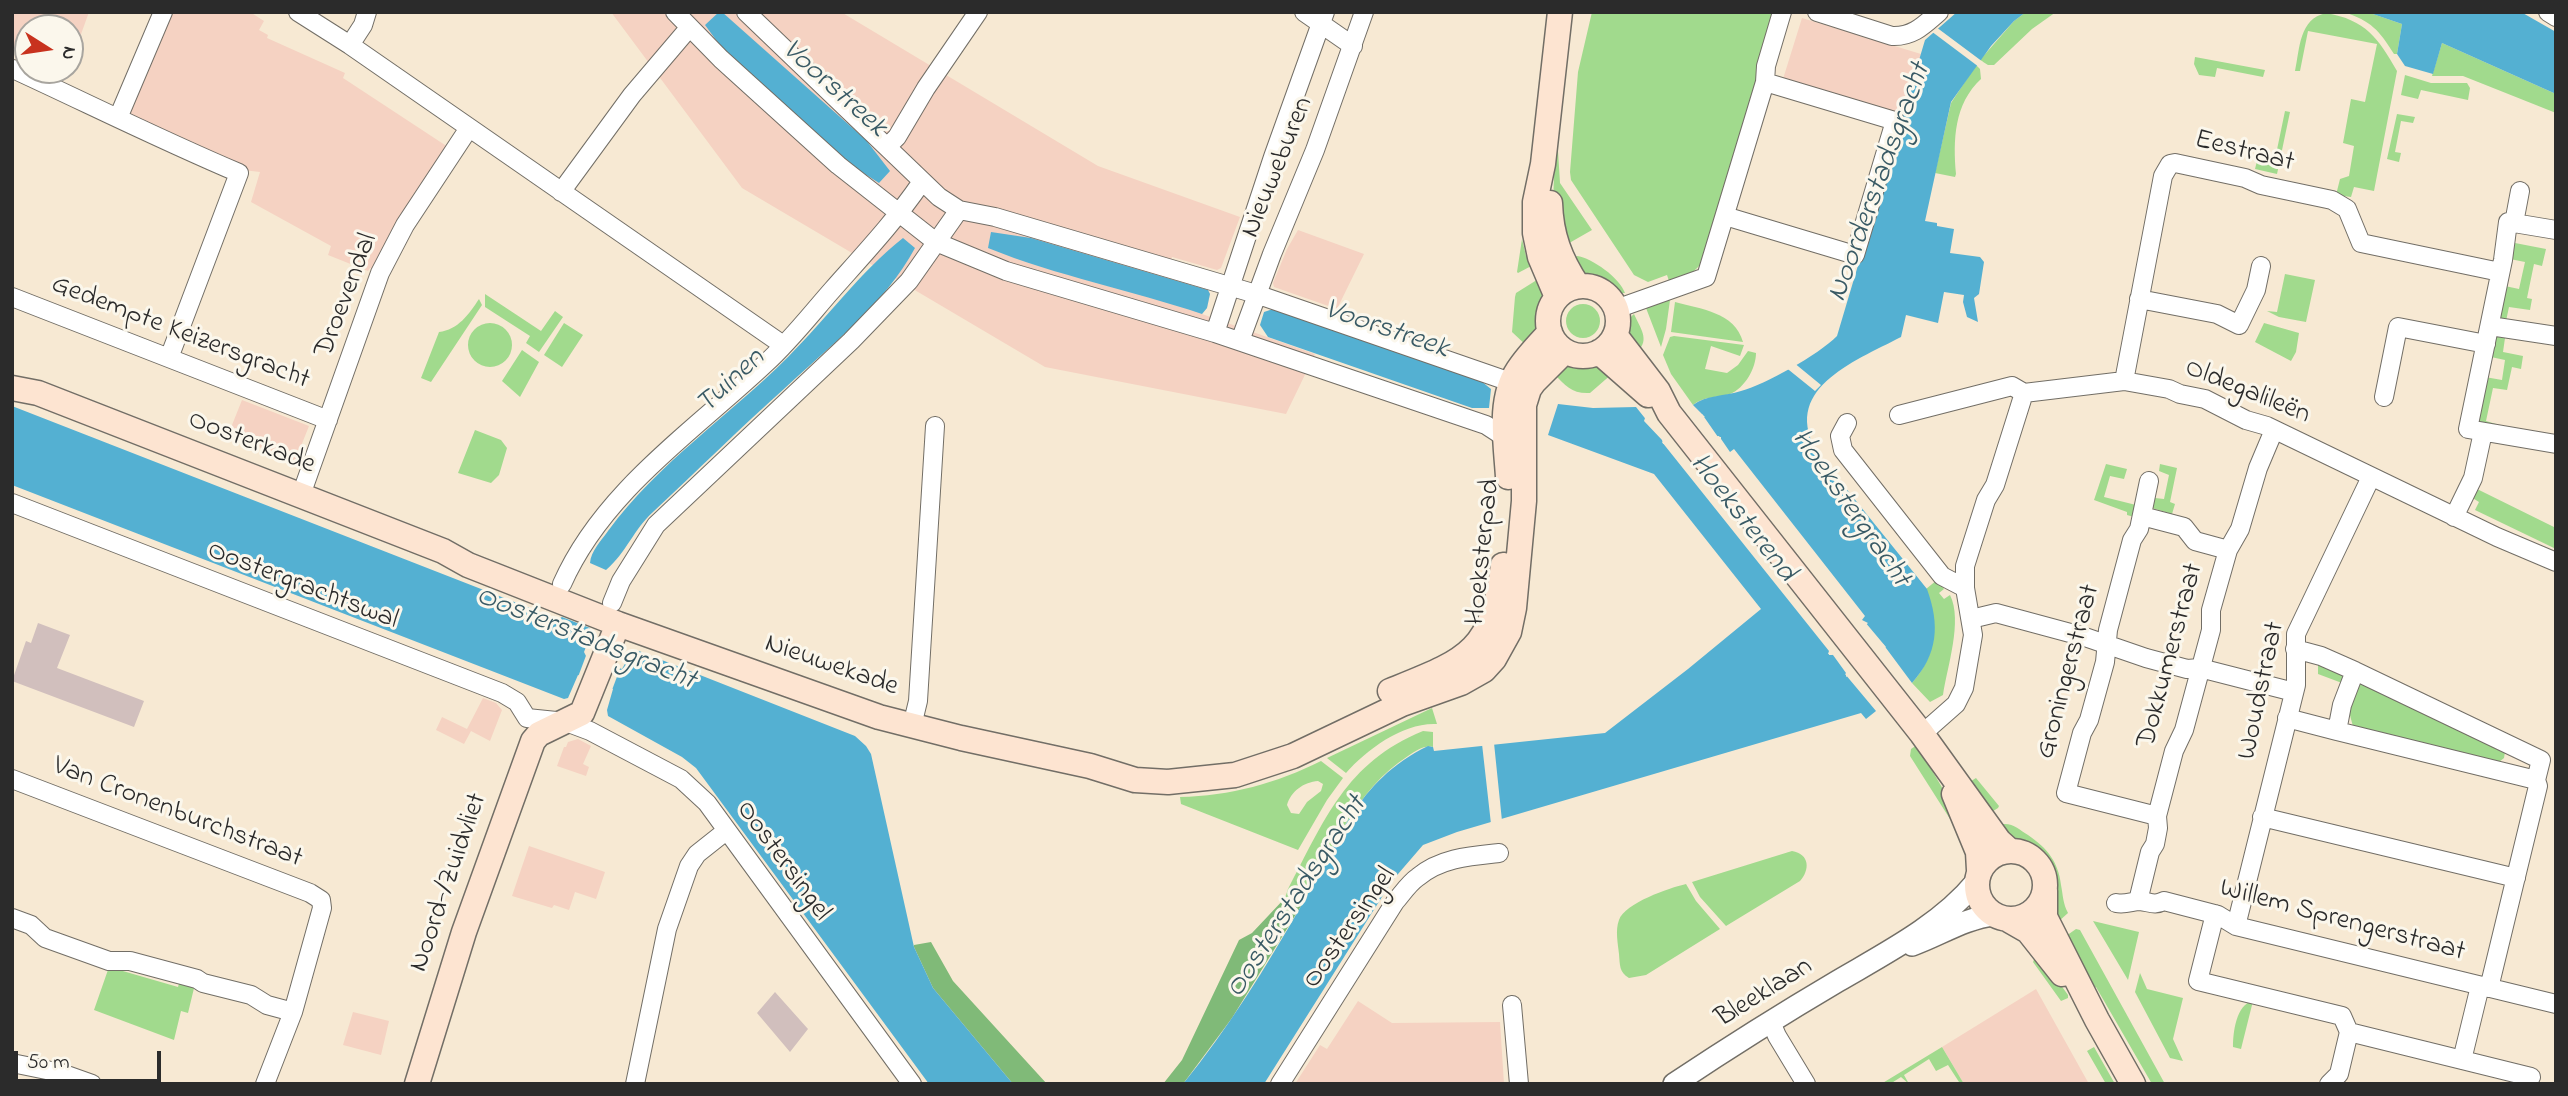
<!DOCTYPE html>
<meta charset="utf-8">
<style>
body{margin:0}
#map{position:relative;width:2568px;height:1096px;overflow:hidden;background:#f7e9d3;font-family:"Indie Flower",sans-serif}
canvas{display:block}
.frame{position:absolute;inset:0;border:14px solid #2b2b2b;pointer-events:none}
.north{position:absolute;left:14px;top:14px;width:70px;height:70px;box-sizing:border-box;background:#fbf7ec;border:2px solid #a8a59f;border-radius:50%;rotate:102deg;font-size:19px;font-weight:700;line-height:28px;text-align:center;color:#2b2b2b}
.north::after{content:'';display:block;margin:auto;width:24px;height:32px;background:#c8321e;clip-path:polygon(50% 0,100% 100%,50% 72%,0 100%)}
.scale{position:absolute;left:14px;top:1051px;width:147px;height:32px;box-sizing:border-box;border:4px solid #2b2b2b;border-top:0;padding-left:9px;font-size:21px;line-height:24px;white-space:nowrap;color:#2b2b2b;-webkit-text-stroke:5px #fbf7ec;paint-order:stroke}
</style>
<div id="map">
<canvas width="2568" height="1096"></canvas>
<div class="frame"></div>
<div class="north">N</div>
<div class="scale">50 m</div>
</div>
<script>
const g = document.querySelector('canvas').getContext('2d');
g.lineJoin = 'round';
function paint(path, color) { g.fillStyle = color; g.fill(path, 'evenodd'); }
function stroke(path, color, width, dash) { g.strokeStyle = color; g.lineWidth = width; g.lineCap = dash ? 'butt' : 'round'; g.setLineDash(dash || []); g.stroke(path); }
function label(font, color, halo, rows, align = 'center') {
  g.font = font + ' "Indie Flower",sans-serif'; g.lineWidth = 6; g.setLineDash([]); g.textBaseline = 'middle'; g.strokeStyle = halo; g.fillStyle = color; for (const [text, x, y, turn = 0] of rows) {
    g.save(); g.translate(x, y); g.rotate((+turn || 0) * Math.PI / 180); g.textAlign = isNaN(turn) ? turn : align; if (halo) g.strokeText(text, 0, 0); g.fillText(text, 0, 0); g.restore();
  }
}
paint(new Path2D(`
 M 12,12 L 89,12 L 71,62 L 70,28 L 28,28 L 28,42 L 18,38 L 12,54 Z
 M 170,12 L 250,12 L 264,21 L 259,30 L 268,35 L 267,38 L 345,73 L 343,78 L 448,147 L 390,236 L 372,269 L 370,268 L 368,271 L 328,255 L 331,246 L 251,202 L 260,172 L 243,170 L 128,116 Z
 M 611,12 L 841,12 L 1098,166 L 1240,217 L 1221,268 L 1217,270 L 1172,257 L 1166,277 L 1208,290 L 1210,294 L 1207,308 L 1202,314 L 1315,354 L 1286,414 L 1045,367 L 742,188 Z
 M 1802,18 L 1921,54 L 1902,115 L 1783,79 Z
 M 1298,230 L 1364,254 L 1337,309 L 1274,287 L 1273,283 L 1287,249 Z
 M 242,400 L 309,426 L 295,461 L 228,435 Z
 M 483,698 L 496,703 L 502,710 L 490,741 L 471,731 L 464,744 L 436,730 L 442,717 L 467,729 Z
 M 578,739 L 591,746 L 583,764 L 589,767 L 586,776 L 557,766 L 564,747 L 566,747 L 568,742 Z
 M 529,846 L 605,872 L 596,899 L 575,892 L 569,910 L 554,905 L 552,908 L 512,896 Z
 M 2036,989 L 2089,1084 L 1964,1084 L 1942,1047 Z
 M 1358,1001 L 1392,1023 L 1500,1022 L 1504,1084 L 1295,1084 L 1320,1045 L 1327,1049 Z
 M 353,1012 L 389,1021 L 381,1055 L 343,1045 Z`), '#f5d2c2');
paint(new Path2D(`
 M 38,623 L 70,635 L 57,668 L 144,701 L 134,727 L 12,681 L 26,641 L 31,643 Z
 M 775,992 L 808,1029 L 790,1052 L 757,1013 Z`), '#d1bfbd');
paint(new Path2D(`
 M 1592,12 L 1772,12 L 1774,21 L 1700,265 L 1691,274 L 1669,281 L 1667,275 L 1648,282 L 1634,275 L 1571,180 L 1570,172 L 1578,72 Z
 M 2026,12 L 2056,12 L 2032,29 L 1994,65 L 1988,65 L 1980,60 L 2014,21 Z
 M 2344,12 L 2367,12 L 2402,24 L 2397,54 L 2394,54 C 2379,30 2371,21 2344,12 Z
 M 2326,13 C 2366,20 2378,38 2397,71 L 2374,191 L 2354,187 L 2351,197 L 2336,195 L 2340,179 L 2349,176 L 2354,146 L 2343,143 L 2351,99 L 2365,102 L 2377,44 L 2308,31 L 2300,71 L 2295,71 C 2300,48 2299,19 2326,13 Z
 M 2442,43 L 2556,94 L 2556,113 L 2463,76 L 2432,76 Z
 M 2195,57 L 2265,70 L 2263,77 L 2217,68 L 2215,77 L 2199,75 L 2194,64 Z
 M 1976,65 L 1980,69 L 1981,79 C 1954,104 1953,140 1956,174 L 1955,177 L 1935,173 L 1951,103 Z
 M 2405,75 L 2431,83 L 2467,83 L 2470,88 L 2468,100 L 2421,90 L 2418,99 L 2401,95 Z
 M 2285,111 L 2290,112 L 2277,174 L 2255,169 L 2257,161 L 2274,164 Z
 M 2397,114 L 2415,117 L 2413,123 L 2401,121 L 2395,152 L 2401,153 L 2399,162 L 2387,159 Z
 M 1555,151 L 1558,151 L 1560,183 L 1592,230 L 1564,246 L 1553,203 Z
 M 2510,232 L 2516,233 L 2515,243 L 2546,249 L 2542,266 L 2534,264 L 2527,298 L 2532,299 L 2530,310 L 2509,307 L 2506,321 L 2498,320 L 2505,286 L 2519,289 L 2525,262 L 2510,259 Z
 M 1522,239 L 1526,256 L 1536,262 L 1535,264 L 1518,273 L 1517,272 Z
 M 1577,256 C 1592,258 1620,278 1625,293 L 1619,293 L 1601,281 L 1583,274 L 1569,261 Z
 M 2285,274 L 2315,280 L 2306,322 L 2279,317 L 2267,311 L 2277,312 Z
 M 1540,278 C 1549,301 1540,327 1528,347 L 1512,332 L 1515,297 L 1516,293 Z
 M 485,294 L 541,331 L 555,311 L 563,317 L 539,352 L 526,343 L 530,336 L 485,307 Z
 M 479,299 L 482,305 L 431,382 L 421,378 L 439,332 C 458,330 469,314 479,299 Z
 M 1670,300 L 1666,329 L 1661,347 L 1646,308 Z
 M 1675,302 C 1700,309 1735,312 1743,342 L 1671,332 Z
 M1566 321a17 17 0 1 1 34 0a17 17 0 1 1-34 0Z
 M 1634,314 C 1640,328 1650,339 1638,351 C 1631,339 1621,325 1634,314 Z
 M 564,323 L 583,335 L 562,367 L 544,355 Z
 M 2264,323 L 2299,333 L 2296,352 L 2291,361 L 2255,342 Z
 M468 345a22 22 0 1 1 44 0a22 22 0 1 1-44 0Z
 M 1674,336 L 1744,345 L 1740,356 L 1711,346 L 1705,369 L 1727,373 L 1738,365 L 1748,351 L 1756,353 C 1756,368 1745,388 1730,394 C 1717,398 1704,396 1693,405 L 1671,374 L 1663,355 L 1670,337 Z
 M 2495,336 L 2505,338 L 2503,352 L 2523,356 L 2521,369 L 2512,367 L 2507,390 L 2493,388 L 2486,421 L 2496,424 L 2496,428 L 2484,426 L 2476,419 L 2485,377 L 2502,380 L 2505,360 L 2491,357 Z
 M 522,350 L 539,362 L 520,397 L 502,381 Z
 M 1575,365 L 1602,366 L 1613,373 L 1590,393 C 1572,394 1566,386 1554,374 L 1565,366 Z
 M 475,430 L 501,440 L 507,448 L 499,475 L 491,483 L 458,473 Z
 M 2106,464 L 2127,469 L 2124,479 L 2110,476 L 2104,497 L 2136,505 L 2134,517 L 2127,515 L 2127,512 L 2094,500 Z
 M 2160,464 L 2177,468 L 2170,502 L 2175,504 L 2172,514 L 2152,508 L 2155,498 L 2164,499 L 2169,475 L 2159,471 Z
 M 2475,488 L 2556,528 L 2556,549 L 2475,510 L 2479,502 L 2471,497 Z
 M 1937,580 L 1944,589 L 1939,593 L 1944,599 L 1950,595 C 1963,621 1947,667 1943,695 L 1930,702 L 1912,683 C 1937,655 1939,623 1926,589 Z
 M 2318,664 L 2338,673 L 2341,669 L 2345,674 L 2342,683 L 2318,674 Z
 M 2358,681 L 2505,752 L 2504,758 L 2499,762 L 2354,730 L 2348,708 Z
 M 1432,708 L 1437,724 C 1404,722 1367,749 1346,773 L 1327,758 Z
 M 1423,731 L 1433,732 L 1433,747 C 1424,745 1416,751 1408,756 C 1355,790 1331,852 1301,906 L 1296,897 L 1285,898 L 1288,889 C 1324,821 1346,762 1423,731 Z
 M 1917,745 L 1950,801 L 1957,830 L 1910,756 L 1911,749 Z
 M 1321,761 L 1343,778 L 1327,800 L 1298,850 L 1181,804 L 1180,797 C 1230,796 1277,783 1321,761 ZM 1318,781 L 1323,784 L 1321,791 L 1307,802 L 1299,814 L 1291,813 L 1287,805 C 1291,791 1304,782 1318,781 Z
 M 1976,778 L 1999,806 L 1998,808 L 1990,813 L 1968,783 Z
 M 2003,824 C 2013,823 2020,830 2028,835 C 2047,848 2058,861 2061,885 C 2063,895 2063,904 2068,913 L 2058,922 L 2054,878 L 2049,863 L 2036,849 L 2015,841 L 1999,827 Z
 M 1792,851 C 1810,854 1810,870 1800,881 L 1726,926 L 1700,897 L 1692,882 Z
 M 1686,884 L 1696,901 L 1720,929 L 1646,975 L 1629,978 C 1619,972 1620,965 1619,954 C 1618,944 1615,930 1619,920 C 1625,903 1669,888 1686,884 Z
 M 2093,921 L 2139,932 L 2128,980 Z
 M 2076,929 L 2080,930 L 2165,1084 L 2152,1084 L 2096,987 L 2090,989 L 2066,936 Z
 M 2040,956 L 2068,995 L 2068,998 L 2061,1001 L 2033,962 L 2035,957 Z
 M 109,967 L 178,987 L 180,980 L 195,984 L 188,1013 L 181,1011 L 174,1040 L 94,1010 Z
 M 2140,973 L 2147,989 L 2183,998 L 2173,1039 L 2183,1061 L 2170,1058 L 2135,992 Z
 M 2253,1001 L 2241,1049 L 2233,1047 C 2233,1033 2236,1004 2253,1001 Z
 M 1942,1047 L 1964,1084 L 1957,1084 L 1959,1082 L 1948,1065 L 1936,1071 L 1929,1059 L 1904,1075 L 1909,1084 L 1901,1077 L 1890,1084 L 1881,1084 Z
 M 2094,1047 L 2115,1084 L 2106,1084 L 2087,1051 Z`), '#a1da8d');
paint(new Path2D(`
 M 1296,897 L 1301,906 L 1232,1018 L 1183,1084 L 1163,1084 L 1182,1060 L 1239,940 L 1252,933 L 1285,898 Z
 M 931,942 L 953,981 L 1047,1084 L 1013,1084 L 933,988 L 914,947 L 914,945 Z`), '#80ba78');
paint(new Path2D(`
 M 719,12 L 722,12 L 866,140 L 890,171 L 879,183 L 846,162 L 730,59 L 705,25 Z
 M 1957,12 L 2026,12 L 2014,21 L 1991,46 L 1951,102 L 1925,221 L 1937,223 L 1937,226 L 1954,229 L 1950,253 L 1980,257 L 1984,262 L 1979,294 L 1974,298 L 1978,322 L 1967,317 L 1963,302 L 1964,295 L 1944,292 L 1938,323 L 1906,315 L 1901,337 C 1853,362 1778,390 1819,455 L 1927,589 C 1940,625 1938,654 1912,683 L 1883,644 L 1845,674 L 1876,711 L 1866,719 L 1861,713 L 1457,832 L 1423,845 L 1392,881 L 1264,1084 L 1183,1084 C 1228,1029 1266,967 1301,906 C 1339,841 1356,781 1428,746 L 1433,747 L 1434,751 L 1605,733 L 1688,669 L 1761,609 L 1654,474 L 1548,435 L 1558,404 L 1593,408 L 1636,407 L 1648,422 L 1705,417 L 1693,405 C 1706,395 1725,396 1741,391 C 1766,384 1818,355 1837,336 L 1925,40 ZM 1719,436 L 1730,452 L 1734,449 L 1865,616 L 1862,620 L 1868,623 L 1832,655 L 1829,655 L 1829,651 L 1662,442 Z
 M 2367,12 L 2521,12 L 2556,32 L 2556,94 L 2442,43 L 2433,74 L 2405,66 L 2397,54 L 2402,24 Z
 M 991,232 L 1031,238 L 1208,290 L 1210,294 L 1207,308 L 1202,314 C 1131,290 1057,276 988,248 Z
 M 903,238 L 915,248 C 885,304 831,345 785,388 C 740,428 697,471 653,512 C 634,529 626,553 606,570 L 590,563 C 591,551 601,541 608,531 C 658,463 729,416 788,357 C 827,318 860,272 903,238 Z
 M 1273,309 L 1481,381 L 1491,389 L 1489,408 L 1472,408 L 1268,337 L 1260,325 L 1264,312 Z
 M 12,406 L 558,619 L 562,617 L 590,628 L 591,634 L 584,652 L 586,656 L 622,669 L 631,653 L 639,651 L 855,736 L 866,746 L 871,754 L 914,947 L 933,988 L 1013,1084 L 929,1084 L 696,768 L 682,757 L 608,716 L 607,710 L 613,689 L 578,675 L 568,698 L 564,699 L 12,485 Z`), '#54b0d2');
paint(new Path2D(`
 M 1936,27 L 1983,62 L 1979,67 L 1931,31 Z
 M 1793,362 L 1821,385 L 1815,391 L 1784,366 Z
 M 1702,414 L 1718,437 L 1721,437 L 1721,441 L 1663,444 L 1662,440 L 1644,421 L 1645,418 Z
 M 1865,622 L 1886,647 L 1846,677 L 1846,673 L 1833,655 L 1828,654 L 1829,651 Z
 M 587,653 L 621,666 L 612,690 L 578,677 Z
 M 1494,743 L 1502,821 L 1491,824 L 1482,744 Z`), '#f7e9d3');
const minor = new Path2D(`
 M 298,12 L 350,45 L 783,345
 M 675,12 L 721,59 L 838,165 L 936,242 L 1006,271 L 1215,333 L 1486,425 L 1506,438
 M 746,12 L 939,197 L 959,210 L 995,217 L 1256,294 L 1522,386
 M 1304,12 L 1353,46
 M 1817,12 L 1892,36 C 1913,37 1924,25 1939,12
 M 2548,12 L 2556,17
 M 350,45 L 363,25 L 367,12
 M 13,69 C 89,104 163,141 239,173 L 169,358
 M 118,118 L 163,12
 M 887,147 L 897,137 L 926,88 L 978,12
 M 2520,191 L 2514,223 L 2508,222 L 2503,260 L 2468,429 L 2556,444
 M 561,192 L 632,95 L 689,28
 M 1725,216 L 1855,255 L 1895,121 L 1765,82
 M 2514,223 L 2556,230
 M 12,297 L 328,420
 M 2139,299 L 2217,314 L 2239,325 L 2256,290 L 2261,266
 M 1616,309 L 1706,277 L 1765,82 L 1766,66 L 1782,12
 M 2490,326 L 2556,336
 M 1215,333 L 1273,157 L 1325,12
 M 1240,341 L 1272,254 L 1315,150 L 1364,12
 M 2124,381 L 2163,176 L 2170,164 L 2175,163 L 2245,178 L 2261,185 L 2332,200 L 2347,209 L 2361,243 L 2500,272
 M 2384,397 L 2398,327 L 2486,344
 M 1899,415 L 2012,386 L 2024,393 L 2124,381 L 2169,389 L 2180,394 L 2205,399 L 2246,420 L 2267,426 L 2497,537 L 2556,562
 M 1847,423 L 1840,436 L 1843,450 L 1942,576 L 1965,588
 M 2149,481 L 2139,529 L 2132,540 L 2108,630 L 2105,662 L 2089,720 L 2082,733 L 2066,793 L 2157,816
 M 301,495 L 380,273 L 405,225 L 469,128
 M 12,503 L 502,693 L 517,702 L 527,718 L 566,722 L 590,731 L 681,779 L 707,803 L 912,1084
 M 2142,516 L 2184,527 L 2195,541 L 2228,550
 M 2454,517 L 2473,478 L 2483,432
 M 562,584 C 603,491 694,431 766,363 C 790,341 811,314 833,289 C 864,254 895,221 921,183
 M 612,603 L 621,581 L 656,525 L 851,341 L 909,281 L 959,210
 M 1971,619 L 1996,613 L 2085,637 L 2146,658 L 2187,669 L 2200,668 L 2294,692
 M 2295,649 L 2321,656 L 2355,671
 M 2287,718 L 2337,731
 M 912,726 L 918,701 L 935,426
 M 1922,734 L 1956,704 L 1964,688 L 1973,635 L 1965,588 L 1965,566 L 1986,500 L 1995,485 L 2024,393
 M 12,779 L 310,893 L 321,900 L 322,908 L 293,1012 L 265,1084
 M 2262,817 L 2516,878
 M 2138,901 L 2150,852 L 2155,844 L 2158,828 L 2157,816 L 2174,751 L 2184,730 L 2211,630 L 2211,610 L 2228,550 L 2240,529 L 2258,468 L 2274,430
 M 2116,903 C 2126,905 2132,901 2140,901 C 2150,902 2154,906 2164,901 L 2218,915 L 2236,926 L 2556,1004
 M 2215,914 L 2198,981 L 2342,1016 L 2349,1032 L 2339,1074 L 2329,1084
 M 12,918 L 31,925 L 45,938 L 109,961 L 130,961 L 197,979 L 203,983 L 251,995 L 267,1005 L 293,1012
 M 2236,926 L 2296,685 L 2296,634 L 2371,477
 M 2489,988 L 2538,786 L 2536,780 L 2541,760 L 2355,671 L 2342,705 L 2337,731 L 2536,780
 M 1512,1005 L 1519,1084
 M 1771,1022 L 1777,1036 L 1806,1084
 M 2349,1032 L 2531,1077
 M 2462,1060 L 2480,986
 M 12,1063 L 61,1073 L 92,1084
 M 635,1084 L 667,929 L 689,866 L 697,854 L 726,831
 M 1280,1084 L 1395,902 C 1402,894 1409,883 1418,877 C 1441,858 1470,856 1499,853`);
const tertiary = new Path2D(`
 M 1912,945 C 1940,935 1965,918 1994,915
 M 1674,1084 C 1728,1048 1782,1014 1838,981 C 1884,954 1941,925 1976,882`);
const secondary = new Path2D(`
 M 1550,203 C 1551,235 1560,259 1578,286
 M1548 321a35 35 0 1 1 70 0a35 35 0 1 1-70 0Z
 M 1557,297 L 1540,257 L 1535,233 L 1535,202 L 1543,164 L 1560,12
 M 1615,335 L 1658,391 L 1669,413 L 1922,734 L 1999,841 L 2009,850
 M 1599,352 L 1648,395
 M 12,388 L 38,393 L 443,551 L 468,565 L 618,624 L 879,717 L 961,738 L 1090,766 L 1135,780 L 1168,782 L 1235,775 L 1293,756 L 1402,704 L 1461,683 L 1484,670 L 1494,659 L 1509,632 L 1514,608 L 1524,501 L 1524,405 L 1529,389 L 1534,382 L 1565,351
 M 1508,477 C 1506,443 1498,400 1518,370 C 1527,356 1539,344 1550,332
 M 1390,691 C 1467,660 1492,653 1503,565
 M 1954,794 L 1978,852 L 1979,870
 M1977 885a34 34 0 1 1 68 0a34 34 0 1 1-68 0Z
 M 2045,891 L 2045,917 L 2097,1020 L 2133,1084
 M 2007,919 L 2028,931 L 2062,974
 M 417,1084 L 464,932 L 533,741 L 539,734 L 582,713 L 618,624`);
stroke(minor, '#726e66', 20);
stroke(tertiary, '#726e66', 24);
stroke(secondary, '#726e66', 27);
stroke(minor, '#fff', 18);
stroke(tertiary, '#fff', 21);
stroke(secondary, '#fde4d1', 24);
label('28px', '#2b2b2b', '#fbf7ec', [
 ["Eestraat",2244,153,14],
 ["Nieuweburen",1279,168,-68],
 ["Droevendal",348,296,-69],
 ["Gedempte Keizersgracht",180,334,21],
 ["Oldegalileën",2247,393,22],
 ["Oosterkade",251,444,21],
 ["Hoeksterpad",1485,552,-84],
 ["Oostergrachtswal",302,587,21],
 ["Dokkumerstraat",2172,656,-75],
 ["Nieuwekade",831,667,19],
 ["Groningerstraat",2070,672,-75],
 ["Woudstraat",2263,691,-78],
 ["Van Cronenburchstraat",177,814,21],
 ["Oostersingel",782,862,54],
 ["Noord-/Zuidvliet",450,883,-71],
 ["Willem Sprengerstraat",2342,922,15],
 ["Oostersingel",1351,929,-55],
 ["Bleeklaan",1765,994,-32]
]);
label('italic 30px', '#395a65', '#fbf7ec', [
 ["Voorstreek",833,90,42],
 ["Noorderstadsgracht",1881,183,-70],
 ["Voorstreek",1386,331,19],
 ["Tuinen",732,383,-43],
 ["Hoekstergracht",1849,509,55],
 ["Hoeksterend",1741,519,52],
 ["Oosterstadsgracht",585,640,22],
 ["Oosterstadsgracht",1298,898,-57]
]);
</script>
